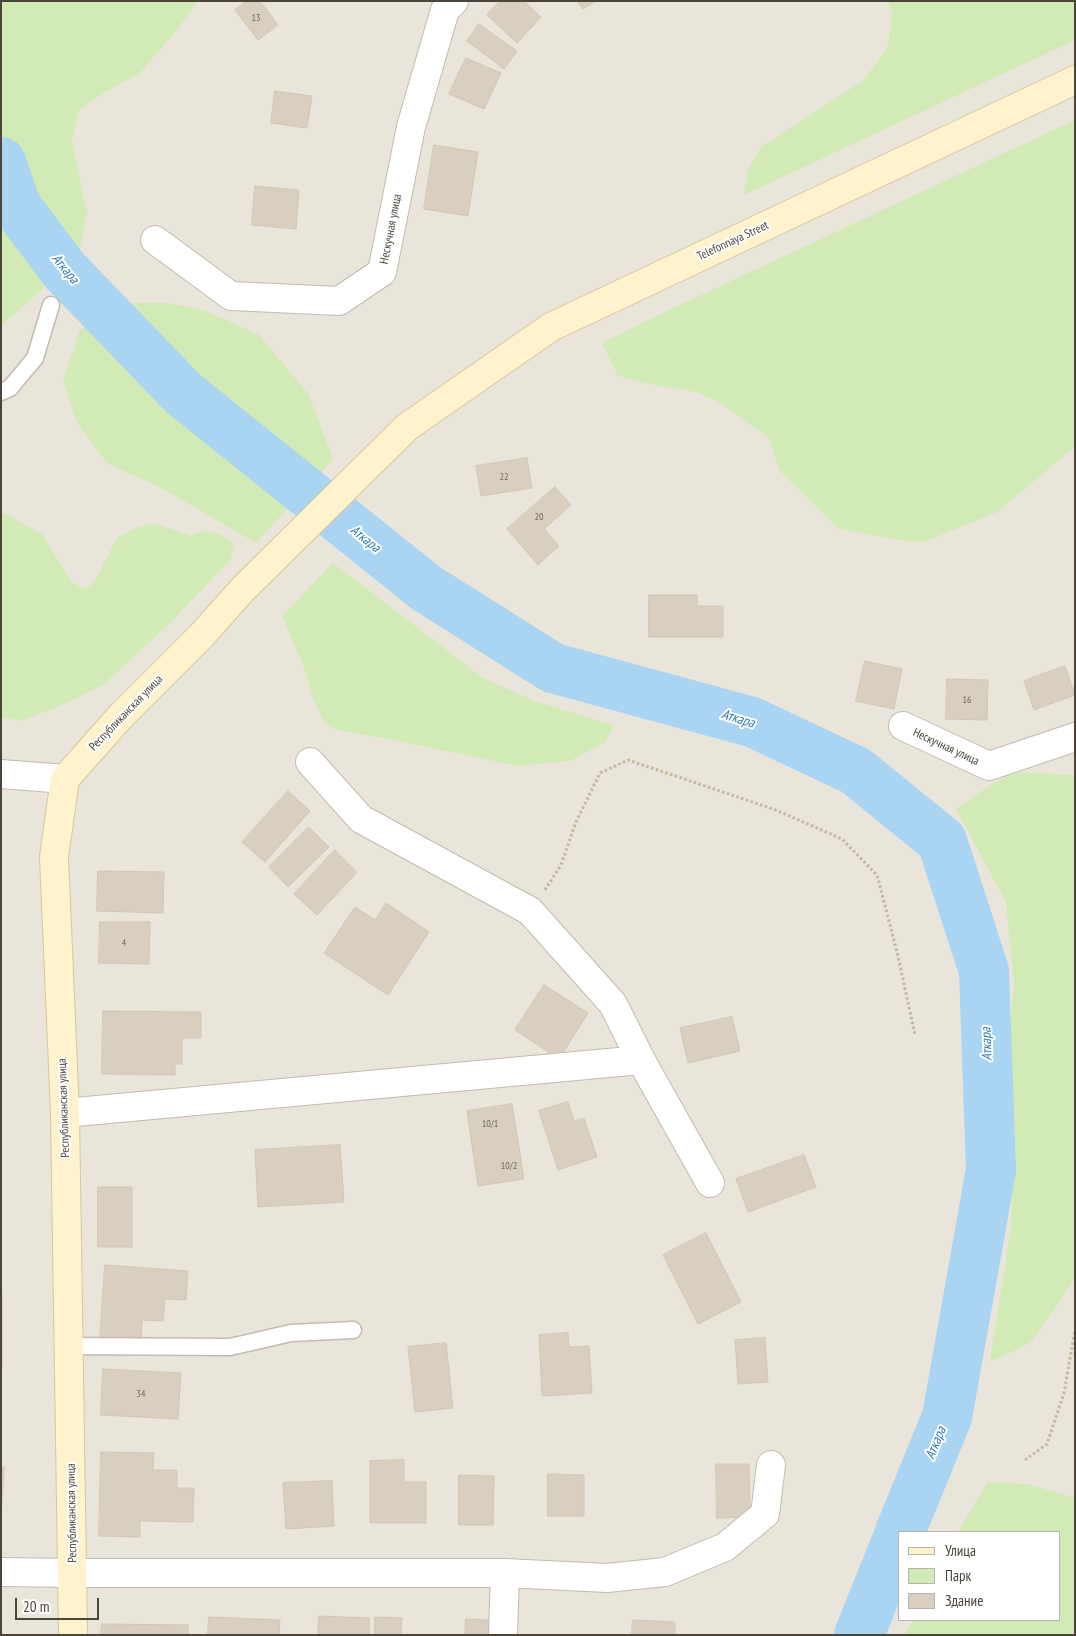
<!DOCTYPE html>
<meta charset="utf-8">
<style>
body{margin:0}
#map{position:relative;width:1076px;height:1636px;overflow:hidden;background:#f6f3ec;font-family:"PT Sans Narrow",sans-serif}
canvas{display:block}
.frame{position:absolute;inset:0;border:2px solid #4b4439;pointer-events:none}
.legend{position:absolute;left:898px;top:1531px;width:162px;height:90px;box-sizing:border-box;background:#fff;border:1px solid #b7b4b0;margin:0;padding:6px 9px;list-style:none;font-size:15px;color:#4b4439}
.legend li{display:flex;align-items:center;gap:10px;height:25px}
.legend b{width:25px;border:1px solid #b7b4b0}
.scale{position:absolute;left:15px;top:1598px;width:84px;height:22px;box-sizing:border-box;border:2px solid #4b4439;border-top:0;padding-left:6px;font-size:15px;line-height:18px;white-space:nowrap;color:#4b4439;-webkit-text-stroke:4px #fff;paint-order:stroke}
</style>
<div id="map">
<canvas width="1076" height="1636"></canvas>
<div class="frame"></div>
<ul class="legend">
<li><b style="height:6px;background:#fff3cd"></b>Улица</li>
<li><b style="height:14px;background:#d2eab5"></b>Парк</li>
<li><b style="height:14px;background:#d8cfc1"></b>Здание</li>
</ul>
<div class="scale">20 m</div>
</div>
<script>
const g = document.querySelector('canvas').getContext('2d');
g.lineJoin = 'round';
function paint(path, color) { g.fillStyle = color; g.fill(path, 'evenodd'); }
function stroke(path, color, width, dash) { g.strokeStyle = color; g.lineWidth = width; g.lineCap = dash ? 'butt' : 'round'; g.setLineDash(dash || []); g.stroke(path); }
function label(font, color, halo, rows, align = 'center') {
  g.font = font + ' "PT Sans Narrow",sans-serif'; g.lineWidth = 4; g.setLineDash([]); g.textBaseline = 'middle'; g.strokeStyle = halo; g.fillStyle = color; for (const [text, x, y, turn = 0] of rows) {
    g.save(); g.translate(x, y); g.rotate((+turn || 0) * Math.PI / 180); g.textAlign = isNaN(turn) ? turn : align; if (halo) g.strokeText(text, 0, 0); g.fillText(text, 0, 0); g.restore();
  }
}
paint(new Path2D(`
 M 1,1 L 1075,1 L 1075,1635 L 1,1635 ZM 900,1532 L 1060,1532 L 1060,1620 L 900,1620 Z`), '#eae5da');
paint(new Path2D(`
 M 1,1 L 198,1 L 176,31 L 140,73 L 105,92 L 79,110 L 72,141 L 87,214 L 80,249 L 40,291 L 3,324 L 1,328 Z
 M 888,1 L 1075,1 L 1075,40 L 744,195 L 747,172 L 761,147 L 864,80 L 888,46 L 892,10 Z
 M 1075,120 L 1075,449 L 1071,450 L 997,512 L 924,542 L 907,541 L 839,529 L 779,470 L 769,438 L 719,402 L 696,392 L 654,385 L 618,376 L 602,343 L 652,318 Z
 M 126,303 L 167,303 L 204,310 L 259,335 L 309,395 L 333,459 L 256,543 L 165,490 L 107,463 L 77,423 L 63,380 L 80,330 Z
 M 1,514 L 8,515 L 42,534 L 72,583 L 86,589 L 95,581 L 117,538 L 138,527 L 154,523 L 191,536 C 208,526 219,533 234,543 L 230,560 L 170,623 L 103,685 L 58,707 L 21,721 L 1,717 Z
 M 333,563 L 483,678 L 537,702 L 614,725 L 605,742 L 570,761 L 518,766 L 394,740 L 342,731 L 326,725 L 314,701 L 304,667 L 282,616 Z
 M 1015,772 L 1075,775 L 1075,1277 L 1056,1307 L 1032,1341 L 1016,1350 L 990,1361 L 1011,1228 L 1014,1128 L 1009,1041 L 1014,983 L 1006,902 L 956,809 L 989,786 Z
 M 988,1482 L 1028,1484 L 1075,1498 L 1075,1635 L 905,1635 L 913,1620 L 1060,1620 L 1060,1532 L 958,1532 Z`), '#d2eab5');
stroke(new Path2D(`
 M 1,162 L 16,206 L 65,271 L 184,394 L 426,588 L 553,668 L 752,722 L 856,771 L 942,841 L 984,971 L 991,1170 L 947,1417 L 900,1532
 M 859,1635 L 900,1533`), '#a9d4f2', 50);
const building = new Path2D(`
 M 247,1 L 260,1 L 278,25 L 258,40 L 235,10 Z
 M 500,1 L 524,1 L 541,17 L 517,43 L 487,15 Z
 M 578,1 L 596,1 L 583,9 Z
 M 479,24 L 517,51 L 504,69 L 467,41 Z
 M 466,58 L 501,73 L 484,109 L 449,94 Z
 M 275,91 L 312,96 L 307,128 L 271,123 Z
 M 434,145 L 478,152 L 468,216 L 424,209 Z
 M 255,186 L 299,190 L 296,229 L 252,225 Z
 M 527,458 L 532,488 L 481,496 L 476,466 Z
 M 555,487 L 571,505 L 544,529 L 559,546 L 538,565 L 507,529 Z
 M 649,595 L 697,595 L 697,606 L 723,606 L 723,637 L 649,637 Z
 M 865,661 L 902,669 L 894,709 L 856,701 Z
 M 1065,666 L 1075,695 L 1034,710 L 1024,681 Z
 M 947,679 L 988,680 L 987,720 L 946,719 Z
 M 288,791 L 310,811 L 265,862 L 242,842 Z
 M 309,827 L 329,847 L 288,887 L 269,867 Z
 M 335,850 L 357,872 L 317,915 L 294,894 Z
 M 98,871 L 164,872 L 163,913 L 97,911 Z
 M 386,903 L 429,932 L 388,995 L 324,953 L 355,907 L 375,920 Z
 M 100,922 L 150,922 L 149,964 L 99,963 Z
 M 544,985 L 588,1013 L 559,1059 L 515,1030 Z
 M 103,1011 L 201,1012 L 201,1038 L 182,1038 L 182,1064 L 175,1064 L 175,1075 L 102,1074 Z
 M 732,1017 L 740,1051 L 688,1063 L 680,1028 Z
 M 568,1102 L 574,1121 L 584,1118 L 597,1157 L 558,1170 L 539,1111 Z
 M 512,1104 L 524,1179 L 478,1186 L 467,1111 Z
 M 340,1145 L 344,1202 L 258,1207 L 255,1150 Z
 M 804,1155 L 816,1187 L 748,1212 L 736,1179 Z
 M 98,1187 L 132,1187 L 132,1247 L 98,1247 Z
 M 706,1233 L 741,1302 L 698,1324 L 663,1255 Z
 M 105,1265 L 188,1271 L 186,1300 L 165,1299 L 163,1321 L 142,1320 L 141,1342 L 100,1340 Z
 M 1,1292 L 2,1292 L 2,1370 L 1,1370 Z
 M 568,1333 L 569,1347 L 589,1346 L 592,1393 L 542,1396 L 539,1335 Z
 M 765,1338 L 768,1382 L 738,1384 L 735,1340 Z
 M 446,1343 L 453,1408 L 415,1412 L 408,1347 Z
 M 103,1369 L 181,1373 L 178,1419 L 101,1415 Z
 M 101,1452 L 154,1453 L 153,1470 L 177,1470 L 177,1488 L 194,1488 L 193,1522 L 140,1521 L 140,1537 L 99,1536 Z
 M 404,1460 L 404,1482 L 426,1482 L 426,1523 L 370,1523 L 370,1461 Z
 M 716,1464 L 749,1464 L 750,1517 L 717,1518 Z
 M 1,1467 L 4,1467 L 1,1520 Z
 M 548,1474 L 584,1475 L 584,1516 L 548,1516 Z
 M 459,1475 L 494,1476 L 493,1525 L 459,1525 Z
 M 332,1481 L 334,1526 L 286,1529 L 283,1483 Z
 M 319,1616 L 369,1618 L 369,1635 L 318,1635 Z
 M 209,1617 L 280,1620 L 279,1635 L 208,1635 Z
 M 375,1617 L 402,1618 L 401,1635 L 375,1635 Z
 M 466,1619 L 508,1621 L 507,1635 L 465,1635 Z
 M 633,1620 L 675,1622 L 675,1635 L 632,1635 Z
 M 102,1624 L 188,1625 L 188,1635 L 101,1635 Z`);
paint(building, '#d8cfc1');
stroke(building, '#d3c7b4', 1);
const lane = new Path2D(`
 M 1,392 L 10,388 L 35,358 L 51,305
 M 69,1346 L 230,1347 L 291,1333 L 353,1330`);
const street = new Path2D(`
 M 155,240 L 231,296 L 339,301 L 382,272 L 411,127 L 445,10 L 454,1
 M 903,726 L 989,766 L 1075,737
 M 310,762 L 361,819 L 530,911 L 613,1004 L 641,1060 L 710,1183
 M 1,774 L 65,779
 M 65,1113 L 641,1060
 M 1,1572 L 73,1573 L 505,1573 L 607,1578 L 665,1572 L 725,1547 L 765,1514 L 771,1465
 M 503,1635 L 505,1573`);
const secondary = new Path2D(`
 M 73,1635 L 65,1113 L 54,857 L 65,779 L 120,717 L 201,636 L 243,589 L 407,427 L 551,327 L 1075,80`);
stroke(lane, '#c2bbae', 19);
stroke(street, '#c2bbae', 30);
stroke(secondary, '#d6c79b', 30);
stroke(new Path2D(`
 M 545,890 L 561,865 L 576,822 L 600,773 L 628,760 L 776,810 L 842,839 L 877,875 L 898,956 L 915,1035
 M 1025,1460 L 1047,1444 L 1064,1393 L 1075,1330`), '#c4b79f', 3, [2.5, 2.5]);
stroke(lane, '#fff', 16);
stroke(street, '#fff', 28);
stroke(secondary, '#fff3cd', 28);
label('10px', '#6e675b', null, [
 ["13",256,18],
 ["22",504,477],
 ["20",539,517],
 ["16",967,700],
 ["4",124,943],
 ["10/1",490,1124],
 ["10/2",509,1166],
 ["34",141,1394]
]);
label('12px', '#4b4439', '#fff', [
 ["Нескучная улица",391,229,-79],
 ["Telefonnaya Street",733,241,-25],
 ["Республиканская улица",126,713,-46],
 ["Нескучная улица",946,747,25],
 ["Республиканская улица",64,1108,-92],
 ["Республиканская улица",72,1513,-91]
]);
label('italic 14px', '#2e7ab2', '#fff', [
 ["Аткара",65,269,50],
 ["Аткара",365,539,39],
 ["Аткара",738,719,17],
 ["Аткара",987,1044,-92],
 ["Аткара",936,1443,-68]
]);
</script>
